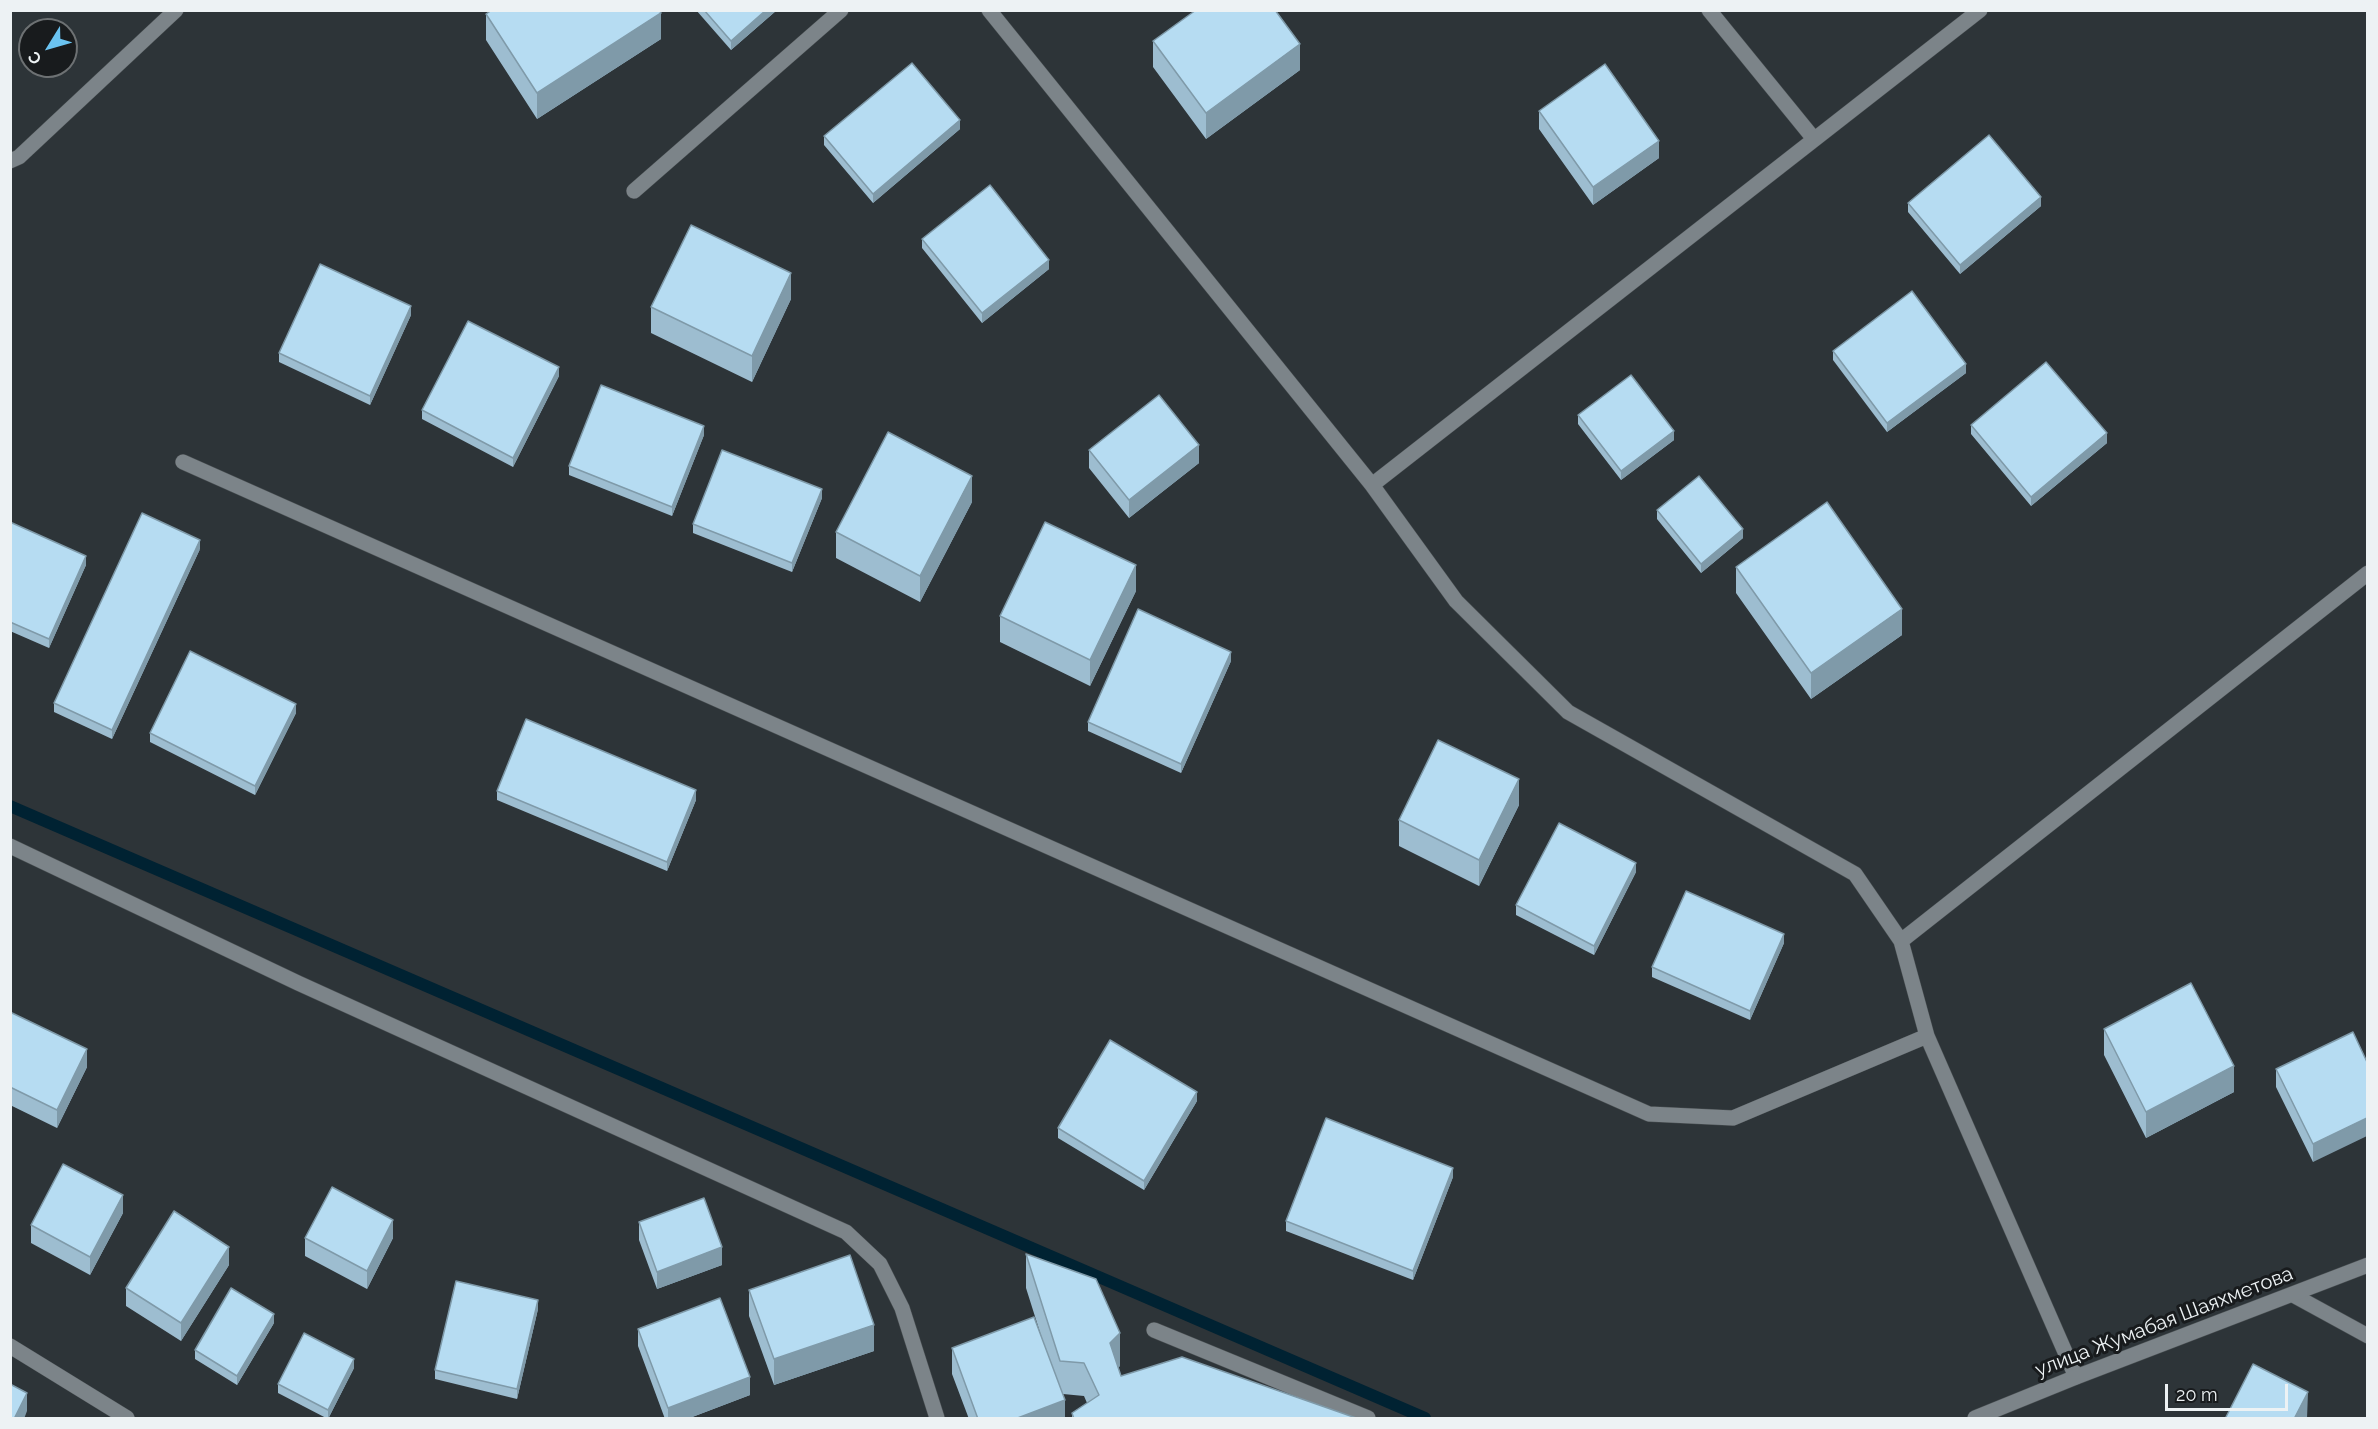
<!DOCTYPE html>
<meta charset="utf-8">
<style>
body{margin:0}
#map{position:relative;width:2378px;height:1429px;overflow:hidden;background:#2d3438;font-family:Raleway,sans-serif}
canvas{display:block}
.frame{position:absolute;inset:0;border:12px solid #edf2f4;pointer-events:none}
.north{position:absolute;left:18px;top:18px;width:60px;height:60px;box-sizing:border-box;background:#181b1d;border:2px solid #6d7173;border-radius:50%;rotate:233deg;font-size:16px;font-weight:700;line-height:24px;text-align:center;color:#edf2f4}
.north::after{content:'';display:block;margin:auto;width:21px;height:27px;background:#6ac3f1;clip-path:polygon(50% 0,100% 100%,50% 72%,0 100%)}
.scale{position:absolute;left:2165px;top:1384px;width:123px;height:27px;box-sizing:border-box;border:3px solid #edf2f4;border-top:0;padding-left:8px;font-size:18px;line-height:21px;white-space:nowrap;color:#edf2f4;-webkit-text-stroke:4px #181b1d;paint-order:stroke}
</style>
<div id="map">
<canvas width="2378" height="1429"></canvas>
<div class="frame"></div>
<div class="north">С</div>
<div class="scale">20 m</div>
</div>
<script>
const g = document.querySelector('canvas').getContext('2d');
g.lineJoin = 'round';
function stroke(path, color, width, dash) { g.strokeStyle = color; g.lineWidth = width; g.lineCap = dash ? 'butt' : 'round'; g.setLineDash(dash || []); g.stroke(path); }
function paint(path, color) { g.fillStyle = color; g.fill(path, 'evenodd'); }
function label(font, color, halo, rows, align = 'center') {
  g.font = font + ' Raleway,sans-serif'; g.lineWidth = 6; g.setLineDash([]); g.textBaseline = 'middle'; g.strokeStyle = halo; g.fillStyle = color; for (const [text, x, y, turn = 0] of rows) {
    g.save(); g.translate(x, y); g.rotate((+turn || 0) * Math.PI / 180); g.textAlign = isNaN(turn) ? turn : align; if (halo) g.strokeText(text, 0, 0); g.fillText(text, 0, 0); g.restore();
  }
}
stroke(new Path2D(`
 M 10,806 L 1425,1418`), '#002232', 12);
const service = new Path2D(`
 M 10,846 L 298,983 L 846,1232 L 880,1264 L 902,1308 L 937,1418
 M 1154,1330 L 1368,1418`);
const minor = new Path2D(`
 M 989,10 L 1372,485 L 1456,601 L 1568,712 L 1855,874 L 1901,941 L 1927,1036 L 2076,1377
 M 1709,10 L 1814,139
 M 10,161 L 19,157 L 176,10
 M 634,191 L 841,10
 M 183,462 L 1649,1114 L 1733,1118 L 1927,1036
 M 1372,485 L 1980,10
 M 1901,941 L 2368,573
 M 2293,1295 L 2368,1336
 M 10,1346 L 127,1418`);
const tertiary = new Path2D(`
 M 1975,1418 L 2076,1377 L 2368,1265`);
stroke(service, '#494f52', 16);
stroke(minor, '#494f52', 16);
stroke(tertiary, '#494f52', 16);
stroke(service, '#7c8489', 15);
stroke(minor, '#7c8489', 15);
stroke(tertiary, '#7c8489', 15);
paint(new Path2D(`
 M 696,10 L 777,10 L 731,50 Z
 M 486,14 L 661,39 L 537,119 L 486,40 Z
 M 1153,41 L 1300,70 L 1206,139 L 1153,67 Z
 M 1539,111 L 1659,158 L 1593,205 L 1539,129 Z
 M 960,129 L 873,203 L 824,145 L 824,136 Z
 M 1908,203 L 2041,206 L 1960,274 L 1908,212 Z
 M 922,239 L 1049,269 L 982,323 L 922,248 Z
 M 791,299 L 752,382 L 651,333 L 651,307 Z
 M 411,315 L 370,405 L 279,362 L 279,353 Z
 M 1833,351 L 1966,373 L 1887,432 L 1833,360 Z
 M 559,376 L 513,467 L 422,419 L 422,410 Z
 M 1578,415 L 1674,440 L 1621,480 L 1578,424 Z
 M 1971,425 L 2107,443 L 2031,506 L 1971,434 Z
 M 704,435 L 672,516 L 569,475 L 569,466 Z
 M 1089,450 L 1199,463 L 1129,518 L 1089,468 Z
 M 822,498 L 792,572 L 693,533 L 693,524 Z
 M 972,502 L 920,602 L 836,558 L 836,532 Z
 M 1657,510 L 1743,538 L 1701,573 L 1657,519 Z
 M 10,522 L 86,565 L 49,648 L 10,631 Z
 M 200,549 L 112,739 L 54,712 L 54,703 Z
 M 1736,567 L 1902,635 L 1811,699 L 1736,593 Z
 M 1136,591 L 1090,686 L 1000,642 L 1000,616 Z
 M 1231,661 L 1181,773 L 1088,731 L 1088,722 Z
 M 296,713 L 255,795 L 150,742 L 150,733 Z
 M 497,791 L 696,800 L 667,871 L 497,800 Z
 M 1519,805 L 1479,886 L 1399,846 L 1399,820 Z
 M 1636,872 L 1594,955 L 1516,915 L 1516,905 Z
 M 1784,943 L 1750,1020 L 1652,977 L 1652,967 Z
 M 10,1012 L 87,1067 L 57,1128 L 10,1105 Z
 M 2104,1029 L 2234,1092 L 2146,1138 L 2104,1055 Z
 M 2367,1062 L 2313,1162 L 2276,1087 L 2276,1069 Z
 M 1197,1101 L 1144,1190 L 1058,1138 L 1058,1128 Z
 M 1453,1177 L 1413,1280 L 1286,1231 L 1286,1221 Z
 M 123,1213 L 90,1275 L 31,1243 L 31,1225 Z
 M 639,1222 L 722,1265 L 657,1289 L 639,1240 Z
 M 305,1238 L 393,1238 L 367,1289 L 305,1256 Z
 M 1026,1254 L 1120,1366 L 1118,1367 L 1121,1376 L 1359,1419 L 1072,1419 L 1072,1413 L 1087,1403 L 1084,1396 L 1063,1394 L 1065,1419 L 969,1419 L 952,1374 L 952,1348 L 1044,1345 L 1026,1288 Z
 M 229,1265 L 181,1341 L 126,1306 L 126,1288 Z
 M 749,1290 L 874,1351 L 774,1385 L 749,1316 Z
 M 538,1309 L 517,1399 L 435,1379 L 435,1370 Z
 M 274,1323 L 237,1385 L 195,1359 L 195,1350 Z
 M 638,1329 L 750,1395 L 687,1419 L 665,1419 L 638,1346 Z
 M 354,1368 L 328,1419 L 278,1393 L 278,1384 Z`), '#9dbdd0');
paint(new Path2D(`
 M 766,10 L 777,10 L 731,50 L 731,41 Z
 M 661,13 L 661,39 L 537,119 L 537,93 Z
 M 1300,44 L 1300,70 L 1206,139 L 1206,113 Z
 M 960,120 L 960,129 L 873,203 L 873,194 Z
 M 1659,141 L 1659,158 L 1593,205 L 1593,187 Z
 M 2041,197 L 2041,206 L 1960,274 L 1960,265 Z
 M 1049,260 L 1049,269 L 982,323 L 982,313 Z
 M 791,273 L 791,299 L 752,382 L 752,356 Z
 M 411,306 L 411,315 L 370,405 L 370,396 Z
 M 1966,364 L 1966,373 L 1887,432 L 1887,423 Z
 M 559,367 L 559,376 L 513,467 L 513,458 Z
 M 704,426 L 704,435 L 672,516 L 672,507 Z
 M 1674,431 L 1674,440 L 1621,480 L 1621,471 Z
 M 2107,433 L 2107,443 L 2031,506 L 2031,497 Z
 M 1199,445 L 1199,463 L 1129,518 L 1129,500 Z
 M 972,476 L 972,502 L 920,602 L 920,576 Z
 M 822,489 L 822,498 L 792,572 L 792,563 Z
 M 1743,529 L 1743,538 L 1701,573 L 1701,564 Z
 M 200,540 L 200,549 L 112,739 L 112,730 Z
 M 86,556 L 86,565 L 49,648 L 49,639 Z
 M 1136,565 L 1136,591 L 1090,686 L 1090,660 Z
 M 1902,609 L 1902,635 L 1811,699 L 1811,673 Z
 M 1231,652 L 1231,661 L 1181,773 L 1181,764 Z
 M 296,704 L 296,713 L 255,795 L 255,786 Z
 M 1519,779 L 1519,805 L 1479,886 L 1479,860 Z
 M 696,790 L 696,800 L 667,871 L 667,862 Z
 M 1636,863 L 1636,872 L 1594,955 L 1594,946 Z
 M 1784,934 L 1784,943 L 1750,1020 L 1750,1011 Z
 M 87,1049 L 87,1067 L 57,1128 L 57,1110 Z
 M 2234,1066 L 2234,1092 L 2146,1138 L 2146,1112 Z
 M 1197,1092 L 1197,1101 L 1144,1190 L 1144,1181 Z
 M 2367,1118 L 2367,1136 L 2313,1162 L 2313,1144 Z
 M 1453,1168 L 1453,1177 L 1413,1280 L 1413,1271 Z
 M 123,1195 L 123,1213 L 90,1275 L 90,1257 Z
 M 393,1220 L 393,1238 L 367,1289 L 367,1271 Z
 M 229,1247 L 229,1265 L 181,1341 L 181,1323 Z
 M 722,1247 L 722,1265 L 657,1289 L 657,1272 Z
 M 538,1300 L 538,1309 L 517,1399 L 517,1389 Z
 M 274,1314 L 274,1323 L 237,1385 L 237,1376 Z
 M 874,1325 L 874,1351 L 774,1385 L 774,1359 Z
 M 1120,1333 L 1120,1366 L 1110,1377 L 1110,1343 Z
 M 354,1359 L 354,1368 L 328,1419 L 328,1410 Z
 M 750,1377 L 750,1395 L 687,1419 L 668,1419 L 668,1408 Z
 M 2308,1392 L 2307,1419 L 2294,1419 Z
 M 27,1393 L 27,1411 L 24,1419 L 14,1419 Z
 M 1065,1400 L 1065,1419 L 1015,1419 Z`), '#7f9aa9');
const building = new Path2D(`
 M 492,10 L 659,10 L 661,13 L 537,93 L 486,14 Z
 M 704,10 L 766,10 L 731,41 Z
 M 1196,10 L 1275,10 L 1300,44 L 1206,113 L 1153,41 Z
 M 912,63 L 960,120 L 873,194 L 824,136 Z
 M 1605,64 L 1659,141 L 1593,187 L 1539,111 Z
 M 1989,135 L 2041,197 L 1960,265 L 1908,203 Z
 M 990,185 L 1049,260 L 982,313 L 922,239 Z
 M 691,225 L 791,273 L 752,356 L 651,307 Z
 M 320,264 L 411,306 L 370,396 L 279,353 Z
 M 1912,291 L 1966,364 L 1887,423 L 1833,351 Z
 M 468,321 L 559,367 L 513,458 L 422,410 Z
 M 2046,362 L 2107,433 L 2031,497 L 1971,425 Z
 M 1631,375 L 1674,431 L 1621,471 L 1578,415 Z
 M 601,385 L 704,426 L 672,507 L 569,466 Z
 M 1159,395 L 1199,445 L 1129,500 L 1089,450 Z
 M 888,432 L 972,476 L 920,576 L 836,532 Z
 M 722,450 L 822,489 L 792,563 L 693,524 Z
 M 1699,476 L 1743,529 L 1701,564 L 1657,510 Z
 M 1827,502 L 1902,609 L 1811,673 L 1736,567 Z
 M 142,513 L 200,540 L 112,730 L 54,703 Z
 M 10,522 L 86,556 L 49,639 L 10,622 Z
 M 1045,522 L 1136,565 L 1090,660 L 1000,616 Z
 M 1138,609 L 1231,652 L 1181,764 L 1088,722 Z
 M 190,651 L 296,704 L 255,786 L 150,733 Z
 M 526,719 L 696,790 L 667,862 L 497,791 Z
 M 1438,740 L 1519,779 L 1479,860 L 1399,820 Z
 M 1559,823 L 1636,863 L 1594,946 L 1516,905 Z
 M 1686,891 L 1784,934 L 1750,1011 L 1652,967 Z
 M 2191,983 L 2234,1066 L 2146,1112 L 2104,1029 Z
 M 10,1012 L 87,1049 L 57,1110 L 10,1087 Z
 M 2353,1032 L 2367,1062 L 2367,1118 L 2313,1144 L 2276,1069 Z
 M 1110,1040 L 1197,1092 L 1144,1181 L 1058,1128 Z
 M 1326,1118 L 1453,1168 L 1413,1271 L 1286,1221 Z
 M 63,1164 L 123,1195 L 90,1257 L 31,1225 Z
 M 332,1187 L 393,1220 L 367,1271 L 305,1238 Z
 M 704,1198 L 722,1247 L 657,1272 L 639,1222 Z
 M 174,1211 L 229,1247 L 181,1323 L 126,1288 Z
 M 1026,1254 L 1096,1279 L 1120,1333 L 1110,1343 L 1121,1376 L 1182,1357 L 1359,1419 L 1074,1419 L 1072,1413 L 1099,1395 L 1084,1363 L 1060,1361 Z
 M 850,1255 L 874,1325 L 774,1359 L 749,1290 Z
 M 456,1281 L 538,1300 L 517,1389 L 435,1370 Z
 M 231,1288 L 274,1314 L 237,1376 L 195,1350 Z
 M 720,1298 L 750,1377 L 668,1408 L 638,1329 Z
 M 1034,1317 L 1065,1400 L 1015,1419 L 978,1419 L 952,1348 Z
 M 304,1333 L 354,1359 L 328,1410 L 278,1384 Z
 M 2253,1364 L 2308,1392 L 2294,1419 L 2225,1419 Z
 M 10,1384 L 27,1393 L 14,1419 L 10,1419 Z`);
paint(building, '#b6dcf2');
stroke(building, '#7f9aa9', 1.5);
label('20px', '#edf2f4', '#181b1d', [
 ["улица Жумабая Шаяхметова",2164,1322,-21]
]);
</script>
